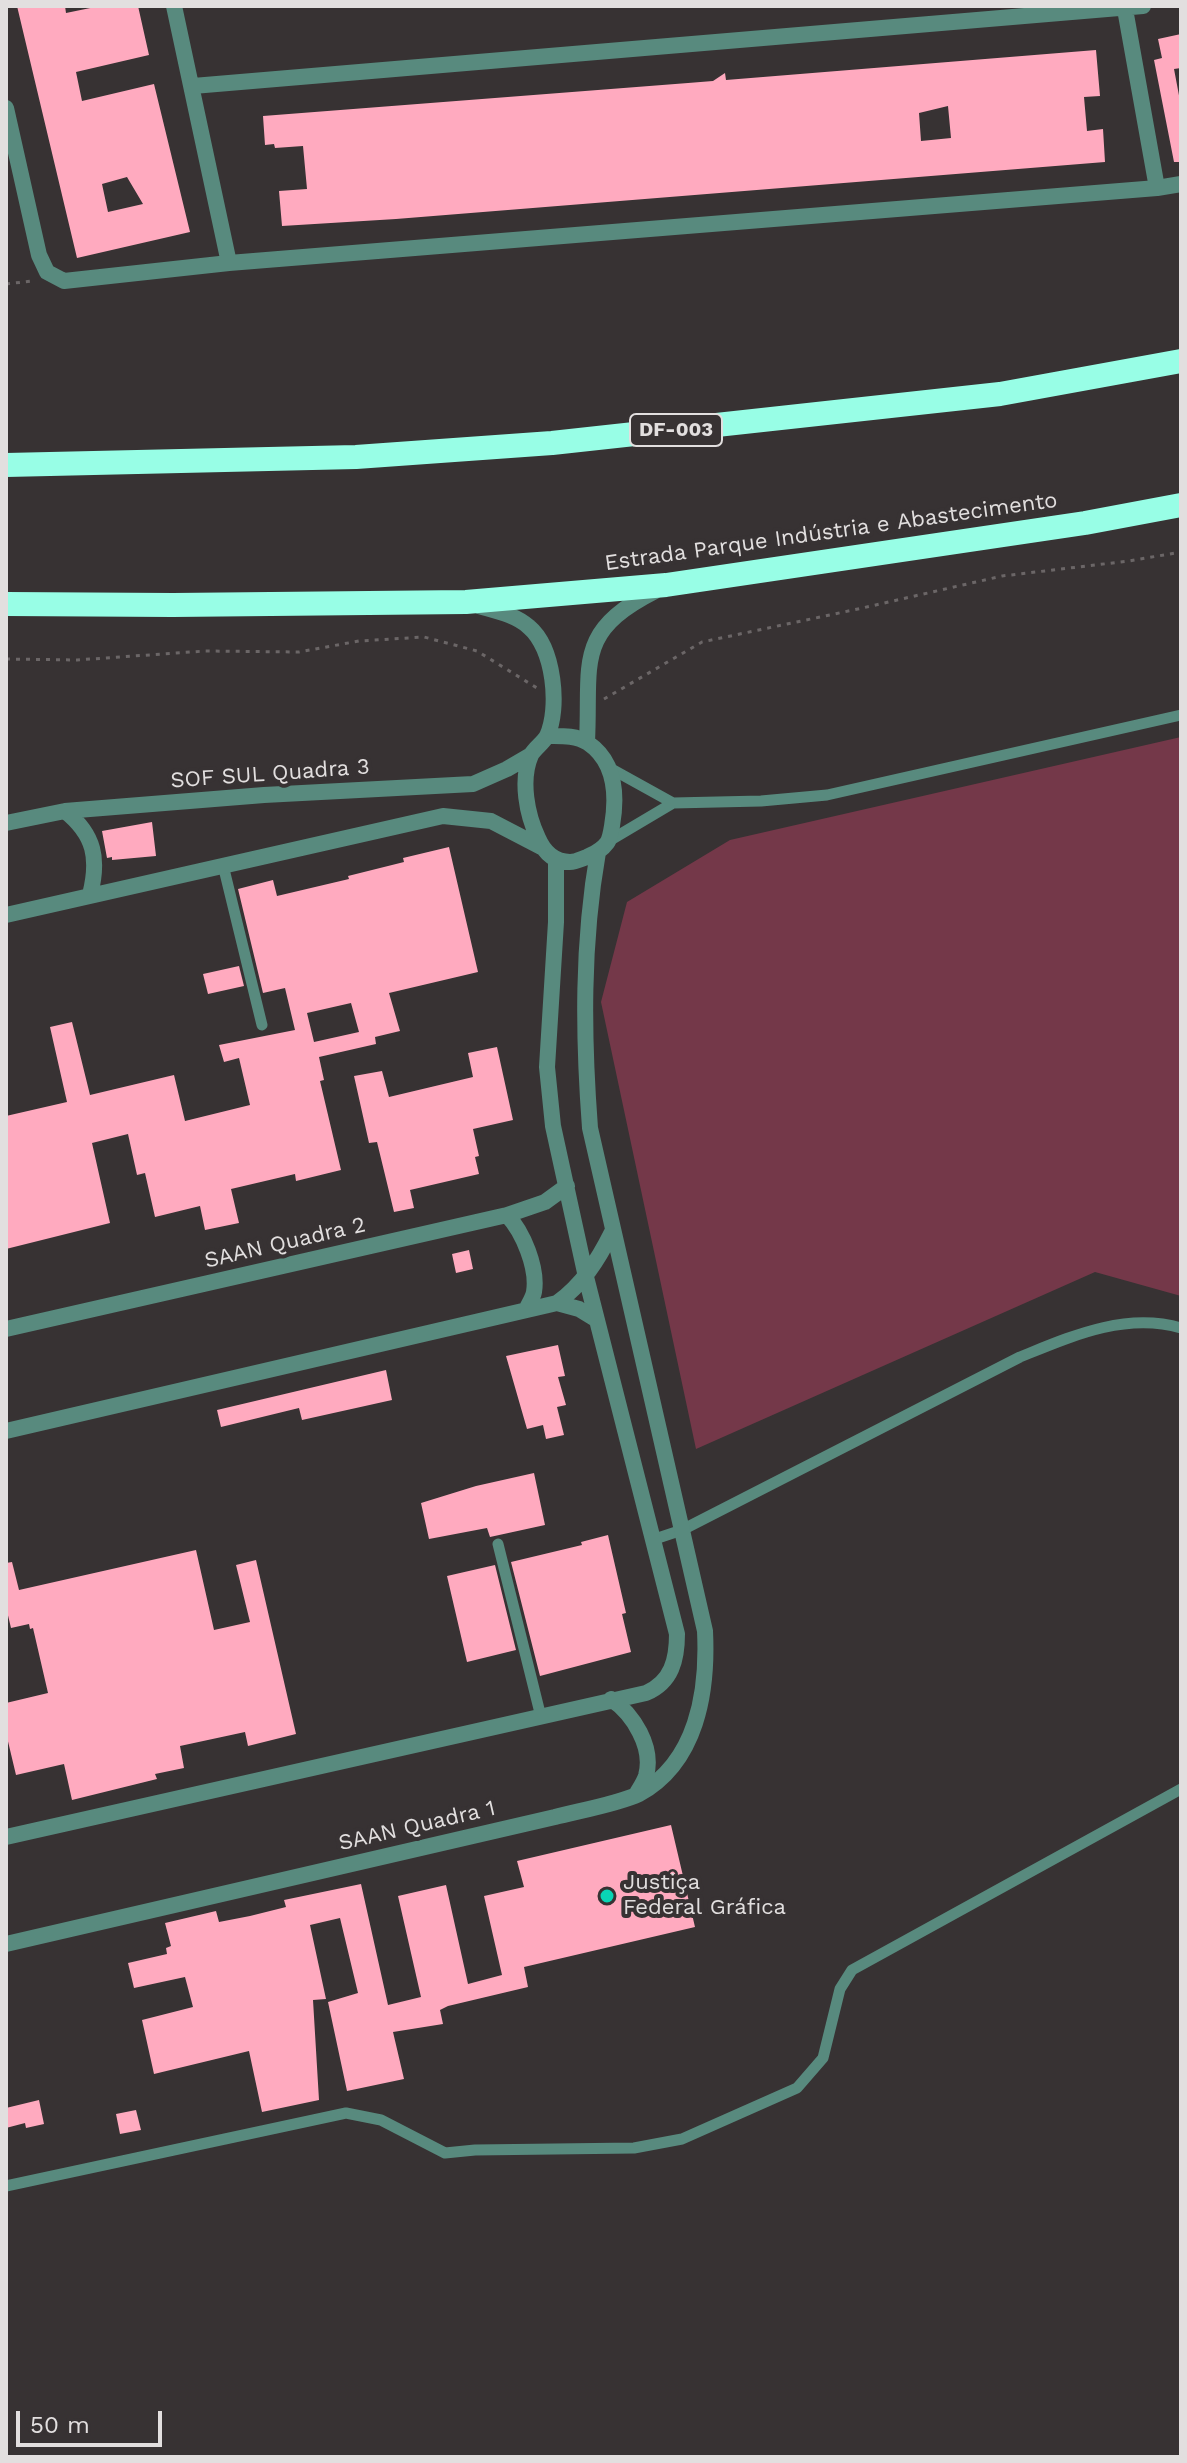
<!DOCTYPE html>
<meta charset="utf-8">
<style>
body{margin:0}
#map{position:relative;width:1187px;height:2463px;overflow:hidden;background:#373233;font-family:"Work Sans",sans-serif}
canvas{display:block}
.frame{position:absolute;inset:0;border:8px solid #e2dfdf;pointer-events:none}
.scale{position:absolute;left:16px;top:2411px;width:146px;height:36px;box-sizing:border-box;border:4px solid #e2dfdf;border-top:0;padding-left:10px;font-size:24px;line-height:28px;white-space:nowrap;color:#e2dfdf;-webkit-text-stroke:6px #373233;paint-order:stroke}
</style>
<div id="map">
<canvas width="1187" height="2463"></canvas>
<div class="frame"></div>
<div class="scale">50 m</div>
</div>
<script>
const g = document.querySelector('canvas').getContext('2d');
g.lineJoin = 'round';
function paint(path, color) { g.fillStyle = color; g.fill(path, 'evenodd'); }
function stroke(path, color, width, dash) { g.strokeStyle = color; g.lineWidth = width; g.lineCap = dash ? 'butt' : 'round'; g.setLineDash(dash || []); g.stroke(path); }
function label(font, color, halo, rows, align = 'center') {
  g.font = font + ' "Work Sans",sans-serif'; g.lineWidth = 8; g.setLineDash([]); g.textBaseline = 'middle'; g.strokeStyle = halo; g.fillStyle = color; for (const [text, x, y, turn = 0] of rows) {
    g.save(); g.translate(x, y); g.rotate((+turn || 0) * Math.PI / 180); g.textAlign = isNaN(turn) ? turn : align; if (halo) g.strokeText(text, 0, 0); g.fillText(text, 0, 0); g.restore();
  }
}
paint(new Path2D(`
 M 1181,737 L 1181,1296 L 1095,1272 L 696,1449 L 601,1002 L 627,902 L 730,840 Z`), '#743849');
paint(new Path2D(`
 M 17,6 L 65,6 L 66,13 L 100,6 L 138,6 L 149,55 L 76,72 L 82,101 L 154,84 L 190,232 L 77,258 ZM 127,177 L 143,204 L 108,212 L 102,184 Z
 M 1181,34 L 1181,68 L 1174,69 L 1181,106 L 1181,162 L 1174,162 L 1154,60 L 1162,58 L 1158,39 Z
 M 1096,50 L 1100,96 L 1084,97 L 1087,131 L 1103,129 L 1105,162 L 396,219 L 282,226 L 279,191 L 307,189 L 303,146 L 275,148 L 274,144 L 265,145 L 263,116 L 688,83 L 713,81 L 725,73 L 726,80 ZM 948,106 L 951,138 L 921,141 L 919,113 Z
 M 152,822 L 156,856 L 112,860 L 112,857 L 107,858 L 102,831 Z
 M 449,847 L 478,972 L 389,993 L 400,1031 L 375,1037 L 376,1044 L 319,1057 L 324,1080 L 320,1081 L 341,1170 L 296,1181 L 295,1174 L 231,1189 L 239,1223 L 205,1230 L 200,1206 L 155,1217 L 145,1173 L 137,1175 L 128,1134 L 92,1143 L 110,1223 L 6,1249 L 6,1116 L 67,1102 L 50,1027 L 72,1022 L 90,1095 L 174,1075 L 185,1121 L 250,1105 L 239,1058 L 224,1062 L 219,1045 L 295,1030 L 285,988 L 263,993 L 238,889 L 273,880 L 277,896 L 349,879 L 348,876 L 404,862 L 403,858 ZM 351,1003 L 359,1032 L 314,1042 L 307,1013 Z
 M 239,966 L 244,986 L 208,994 L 203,974 Z
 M 497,1047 L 513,1120 L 473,1129 L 479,1156 L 475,1157 L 479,1174 L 410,1190 L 414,1208 L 394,1212 L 377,1142 L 369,1143 L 354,1076 L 382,1071 L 389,1097 L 473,1077 L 468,1053 Z
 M 469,1250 L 473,1269 L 456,1273 L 452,1254 Z
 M 558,1345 L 565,1376 L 558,1377 L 566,1405 L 557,1407 L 564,1435 L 546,1439 L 543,1425 L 527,1429 L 506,1356 Z
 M 386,1370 L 392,1400 L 302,1420 L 299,1408 L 221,1427 L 217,1410 Z
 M 534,1473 L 545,1525 L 490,1537 L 487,1528 L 429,1539 L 421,1503 L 476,1486 Z
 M 608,1535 L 626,1613 L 622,1614 L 631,1652 L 540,1676 L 511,1562 L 582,1545 L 581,1542 Z
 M 196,1550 L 214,1630 L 250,1622 L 236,1565 L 256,1560 L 296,1734 L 248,1746 L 245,1732 L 180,1746 L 184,1768 L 155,1774 L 157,1779 L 72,1800 L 64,1764 L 16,1775 L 6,1733 L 6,1703 L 48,1693 L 33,1628 L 30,1629 L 29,1624 L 11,1628 L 6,1607 L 6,1563 L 12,1562 L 19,1590 Z
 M 495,1565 L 516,1650 L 467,1662 L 447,1576 Z
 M 671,1825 L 695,1927 L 524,1967 L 528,1987 L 448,2006 L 440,2010 L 443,2024 L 393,2032 L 404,2079 L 347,2091 L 328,2002 L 358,1993 L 340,1918 L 310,1925 L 326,1999 L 313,2000 L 319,2100 L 262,2112 L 249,2051 L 154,2074 L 142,2020 L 193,2007 L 185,1977 L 134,1988 L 128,1963 L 167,1954 L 166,1948 L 171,1946 L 165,1923 L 216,1911 L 219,1922 L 250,1916 L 286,1907 L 284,1900 L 361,1884 L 388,2005 L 421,1997 L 398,1896 L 446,1885 L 468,1984 L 502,1975 L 484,1896 L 524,1887 L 517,1861 Z
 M 39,2100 L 44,2124 L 26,2128 L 25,2123 L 6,2128 L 6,2108 Z
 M 136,2110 L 141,2130 L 120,2134 L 116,2114 Z`), '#ffaabf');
stroke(new Path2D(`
 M 6,284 L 32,281
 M 6,659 L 77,660 L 205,651 L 299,652 L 359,641 L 424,637 L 477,651 L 537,688
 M 604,699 L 702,642 L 858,609 L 1002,576 L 1129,561 L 1181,552`), '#6b6667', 3, [4, 6]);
stroke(new Path2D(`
 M 608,767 L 673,803 L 609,841
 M 673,803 L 761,801 L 827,795 L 1181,715
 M 223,865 L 262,1025
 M 652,1540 L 682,1530 L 1020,1357 C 1072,1336 1125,1312 1181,1328
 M 498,1544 L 541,1717
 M 6,2186 L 346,2113 L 381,2120 L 445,2153 L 475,2150 L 634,2148 L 682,2139 L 797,2088 L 823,2058 L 840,1989 L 852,1970 L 1181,1789`), '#588a7e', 11);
stroke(new Path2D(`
 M 174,6 L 229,263
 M 1125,9 L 1157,188
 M 193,86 L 1143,6
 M 6,108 L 39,255 L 47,272 L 64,281 L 229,263 L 1157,188 L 1181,184
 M 479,606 C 496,611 516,615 529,627 C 554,648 560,708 547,736 C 543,743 535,748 531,755 C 520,780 527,815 538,838 C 544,852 554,862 570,862 C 576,862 581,859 587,857 C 595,853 601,851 607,843 C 610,839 611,832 612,826 C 617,797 616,762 588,743 C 576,735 561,736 547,736
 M 587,742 C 591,663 574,632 655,591
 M 65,811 C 95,835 99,859 90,895
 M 6,823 L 65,811 L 264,795 L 473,784 L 507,769 L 531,755
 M 6,915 L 443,816 L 491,821 L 541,847
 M 507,1215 C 523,1232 538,1268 534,1292 C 533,1298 528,1305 526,1310
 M 557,1303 L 579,1309 L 597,1320
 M 6,1329 L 507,1215 L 545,1202 L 567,1186
 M 6,1431 L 557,1303 C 583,1284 598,1260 612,1232
 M 611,1699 C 633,1714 654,1747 646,1776 C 644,1782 640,1788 637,1793
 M 6,1837 L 646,1693 C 672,1682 677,1659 677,1634 L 586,1277 L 553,1126 L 547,1067 L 556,922 L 556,861
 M 6,1944 L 555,1817 C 578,1811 618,1804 639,1794 C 697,1762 708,1692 705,1631 L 590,1128 C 583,1035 582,943 598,852`), '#588a7e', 16);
stroke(new Path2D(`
 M 6,465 L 356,457 L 552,443 L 1000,394 L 1181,361
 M 6,604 L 173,605 L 466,602 L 666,585 L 1085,523 L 1181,505`), '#98fee6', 24);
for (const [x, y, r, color] of [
 [607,1896,8,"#09d5b5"]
]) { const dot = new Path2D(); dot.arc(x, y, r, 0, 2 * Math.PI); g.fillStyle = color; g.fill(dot); stroke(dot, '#373233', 3); }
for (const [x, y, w] of [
 [676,430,92]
]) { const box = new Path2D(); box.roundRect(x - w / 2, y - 16, w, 32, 6); g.fillStyle = '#373233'; g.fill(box); stroke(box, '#e2dfdf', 2); }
label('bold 20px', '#e2dfdf', null, [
 ["DF-003",676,430]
]);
label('22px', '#e2dfdf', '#373233', [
 ["Estrada Parque Indústria e Abastecimento",831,532,-8],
 ["SOF SUL Quadra 3",270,774,-4],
 ["SAAN Quadra 2",285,1243,-13],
 ["SAAN Quadra 1",417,1826,-13]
]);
label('22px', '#e2dfdf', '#373233', [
 ["Justiça",623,1883],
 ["Federal Gráfica",623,1908]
], 'left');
</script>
